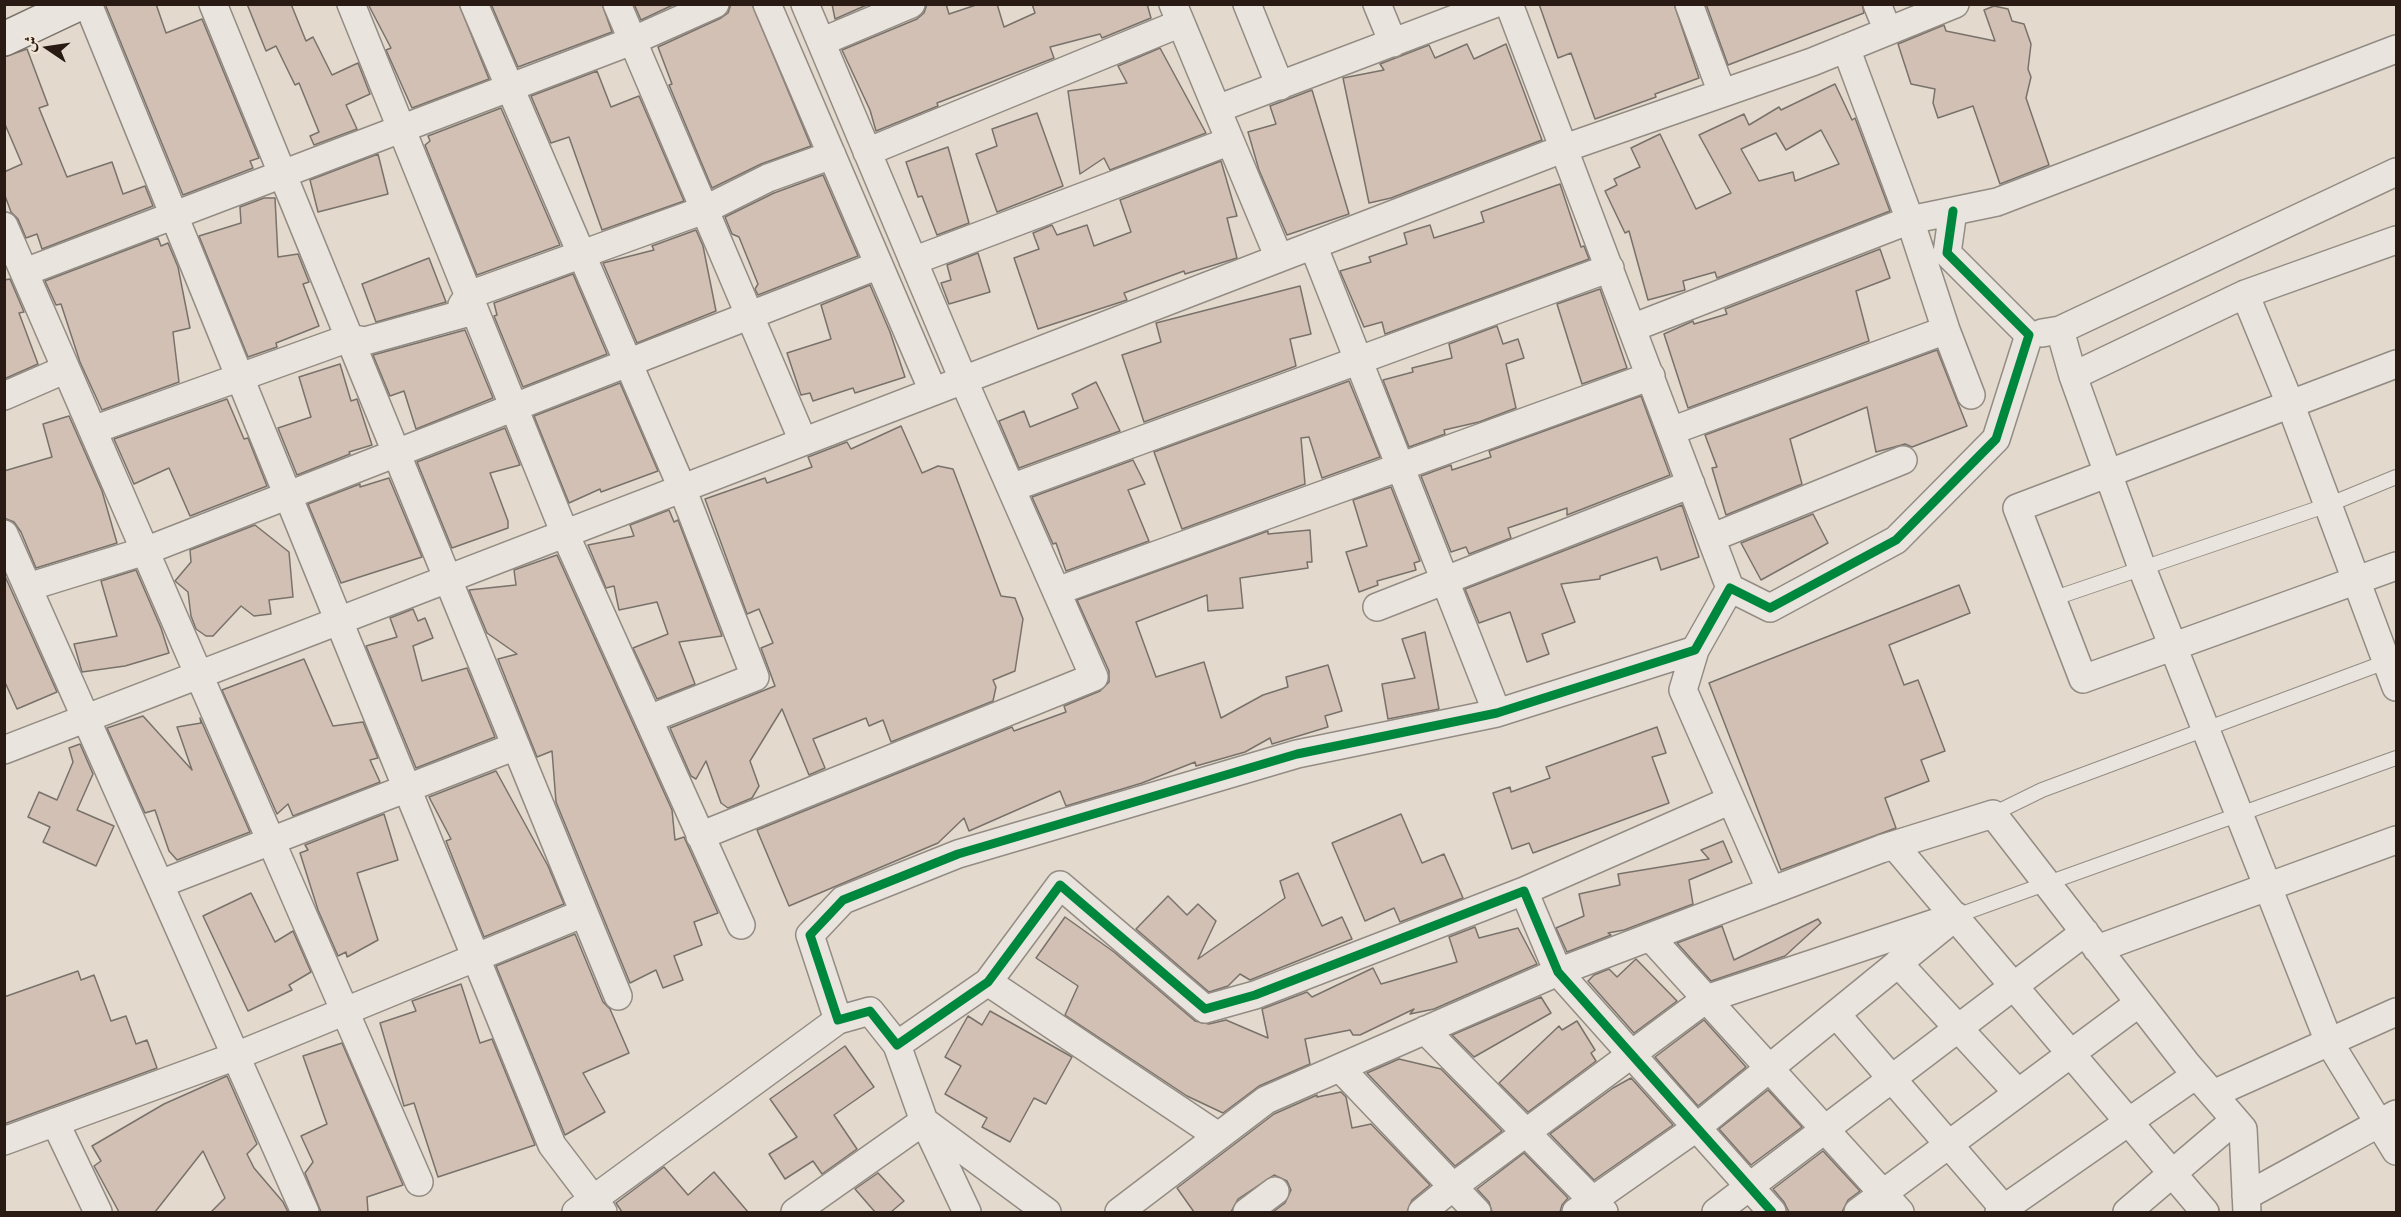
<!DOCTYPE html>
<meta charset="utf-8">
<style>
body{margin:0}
#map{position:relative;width:2401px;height:1217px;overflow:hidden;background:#e3dacd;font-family:"IM FELL Great Primer",Amiri,serif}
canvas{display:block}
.frame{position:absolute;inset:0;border:6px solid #291b14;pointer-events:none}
.north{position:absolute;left:18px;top:18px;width:60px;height:60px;-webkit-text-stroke:4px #f3e8d8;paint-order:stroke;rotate:283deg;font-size:16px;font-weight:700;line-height:24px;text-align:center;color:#291b14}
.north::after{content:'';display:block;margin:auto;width:21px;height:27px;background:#291b14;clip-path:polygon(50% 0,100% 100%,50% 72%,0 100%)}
</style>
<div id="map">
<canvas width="2401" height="1217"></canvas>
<div class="frame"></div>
<div class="north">ش</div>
</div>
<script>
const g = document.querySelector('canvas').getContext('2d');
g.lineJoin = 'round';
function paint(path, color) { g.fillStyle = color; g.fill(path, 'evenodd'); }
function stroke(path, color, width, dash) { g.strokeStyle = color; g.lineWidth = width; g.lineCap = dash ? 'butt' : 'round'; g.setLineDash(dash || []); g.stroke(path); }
const building = new Path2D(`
 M 105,4 L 156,4 L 166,33 L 202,19 L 259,158 L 250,161 L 253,168 L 183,195 Z
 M 247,4 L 291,4 L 306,41 L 313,37 L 332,75 L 358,63 L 370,94 L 346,105 L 357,129 L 314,145 L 310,136 L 319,132 L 299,83 L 295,85 L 276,46 L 266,51 Z
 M 368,4 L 459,4 L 489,79 L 412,108 L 386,50 L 391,48 Z
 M 491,4 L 602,4 L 612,32 L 518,67 Z
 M 634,4 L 675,4 L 641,20 Z
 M 731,4 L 752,4 L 811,146 L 761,164 L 712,188 L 669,85 L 672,84 L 658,47 L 721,18 L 728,13 Z
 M 832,4 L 869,4 L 835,19 Z
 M 927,4 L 946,4 L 949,14 L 979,4 L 997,4 L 1004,27 L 1035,13 L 1032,4 L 1147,4 L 1151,18 L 1102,38 L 1100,34 L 1050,47 L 1054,58 L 937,103 L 938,106 L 876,131 L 870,110 L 842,50 L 917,19 L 924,13 Z
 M 1539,4 L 1674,4 L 1699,78 L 1655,94 L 1656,97 L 1595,119 L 1571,53 L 1558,58 Z
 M 1706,4 L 1862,4 L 1864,13 L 1728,65 Z
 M 1994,6 L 2008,9 L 2012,21 L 2024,24 L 2031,44 L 2028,69 L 2031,77 L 2026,98 L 2049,165 L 2000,184 L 1973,106 L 1938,118 L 1933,103 L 1935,89 L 1911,84 L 1898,44 L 1944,25 L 1946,31 L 1995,41 L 1984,10 Z
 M 1467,44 L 1474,59 L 1506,44 L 1542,140 L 1391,198 L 1369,203 L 1343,78 L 1384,70 L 1380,64 L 1429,45 L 1435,58 Z
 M 1160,48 L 1206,133 L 1110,170 L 1104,158 L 1080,174 L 1068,91 L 1127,83 L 1118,66 Z
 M 27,49 L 48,105 L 39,108 L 67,177 L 112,162 L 123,194 L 145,186 L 153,206 L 42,249 L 37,234 L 26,238 L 18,219 L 11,212 L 4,193 L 4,172 L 22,164 L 4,122 L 4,57 Z
 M 597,71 L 611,107 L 639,96 L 684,201 L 602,230 L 569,137 L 551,143 L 531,96 Z
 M 1835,84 L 1852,120 L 1855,118 L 1890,211 L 1717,278 L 1715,272 L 1683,281 L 1685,290 L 1648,300 L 1629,231 L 1625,233 L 1605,191 L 1617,185 L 1614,179 L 1640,167 L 1631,148 L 1660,134 L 1696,209 L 1731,193 L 1699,135 L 1744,114 L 1749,125 L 1779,107 L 1781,110 ZM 1821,130 L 1839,164 L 1795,181 L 1793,172 L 1759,181 L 1741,149 L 1776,133 L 1786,150 Z
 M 1312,90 L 1349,214 L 1287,235 L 1259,170 L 1248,132 L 1276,124 L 1270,106 Z
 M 501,108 L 560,245 L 477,275 L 425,145 L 430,141 L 428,136 Z
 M 1037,113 L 1063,186 L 997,212 L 976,154 L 997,146 L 992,129 Z
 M 948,147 L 969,223 L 937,235 L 922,196 L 918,197 L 906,162 Z
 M 378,154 L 388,194 L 318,212 L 310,180 Z
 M 1221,161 L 1237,216 L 1227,218 L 1237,258 L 1185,274 L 1184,271 L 1124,293 L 1127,300 L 1038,329 L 1014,258 L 1039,249 L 1033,233 L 1052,225 L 1057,235 L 1087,225 L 1094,246 L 1131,232 L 1120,200 Z
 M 823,175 L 858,256 L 758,295 L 755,289 L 758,284 L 739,237 L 732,234 L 725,217 L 774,193 Z
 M 1560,184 L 1581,247 L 1584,246 L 1589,259 L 1385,334 L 1382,322 L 1364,327 L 1340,271 L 1371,262 L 1369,257 L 1407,244 L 1404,233 L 1430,225 L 1434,238 L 1484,222 L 1481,212 Z
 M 264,198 L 275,198 L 278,257 L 298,254 L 309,282 L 303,284 L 319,326 L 276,343 L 277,347 L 248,357 L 199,236 L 241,223 L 240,207 Z
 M 696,230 L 703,246 L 716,311 L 637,343 L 603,263 L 654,250 L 652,246 Z
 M 158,238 L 161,246 L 168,243 L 178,267 L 190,328 L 173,332 L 179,382 L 102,410 L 80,362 L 61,304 L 56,305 L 45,281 Z
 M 1880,249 L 1890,278 L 1856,291 L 1869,341 L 1688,408 L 1664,334 L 1693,321 L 1694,324 L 1727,314 L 1725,309 Z
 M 978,253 L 990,292 L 949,304 L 941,283 L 951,280 L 947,265 Z
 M 429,258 L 446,302 L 376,322 L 362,284 Z
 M 573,274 L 607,354 L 523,387 L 494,316 L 497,315 L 494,303 Z
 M 10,279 L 24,312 L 19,313 L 38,364 L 4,379 L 4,280 Z
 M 870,285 L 890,332 L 905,377 L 855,393 L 853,388 L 813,401 L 810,393 L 801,395 L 787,353 L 831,339 L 821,305 Z
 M 1300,286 L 1311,334 L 1290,339 L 1296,366 L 1144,422 L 1122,355 L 1161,342 L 1156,323 Z
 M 1600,289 L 1627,368 L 1582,384 L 1557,304 Z
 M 1497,326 L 1503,344 L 1518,339 L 1524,358 L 1506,364 L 1516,408 L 1479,422 L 1444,430 L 1445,434 L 1409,447 L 1383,380 L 1413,372 L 1412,368 L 1452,358 L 1449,344 Z
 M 465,330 L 493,398 L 416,429 L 404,391 L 390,396 L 373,355 Z
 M 1937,350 L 1967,426 L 1912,447 L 1905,444 L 1876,452 L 1867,407 L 1790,439 L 1802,484 L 1726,515 L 1712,468 L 1717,467 L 1705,435 Z
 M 340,364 L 351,401 L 357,399 L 372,445 L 349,452 L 350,454 L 297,475 L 278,428 L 311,417 L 299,377 Z
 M 1349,381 L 1380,457 L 1322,478 L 1309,437 L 1301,438 L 1305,484 L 1182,529 L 1154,452 Z
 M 1096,382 L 1120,431 L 1019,468 L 999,421 L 1024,411 L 1030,427 L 1078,408 L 1072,394 Z
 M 620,383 L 658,471 L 601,492 L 600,489 L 569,503 L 534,416 Z
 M 1641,396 L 1670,475 L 1567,515 L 1567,508 L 1508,528 L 1511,538 L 1469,554 L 1466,547 L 1451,552 L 1421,476 L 1451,465 L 1452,470 L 1491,457 L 1489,451 Z
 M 227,399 L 244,439 L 248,438 L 267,486 L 190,516 L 169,468 L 134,484 L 114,439 Z
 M 69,416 L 102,491 L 117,543 L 36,568 L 21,532 L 14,522 L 4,518 L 4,471 L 52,457 L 43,424 Z
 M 901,426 L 922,473 L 938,466 L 953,469 L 1001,596 L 1015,598 L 1023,619 L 1015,671 L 993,680 L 996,687 L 993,701 L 891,742 L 883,720 L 869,726 L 866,718 L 813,739 L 825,768 L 809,775 L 782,709 L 750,761 L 759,786 L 752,798 L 728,808 L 721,803 L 706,761 L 696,779 L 691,776 L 670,728 L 775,686 L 761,648 L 773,643 L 759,609 L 747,614 L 705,499 L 765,478 L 767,483 L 812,467 L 808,457 L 847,442 L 851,449 Z
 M 505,428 L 520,465 L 490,473 L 508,521 L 508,528 L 452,548 L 417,462 Z
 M 1133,460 L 1145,484 L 1128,490 L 1149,541 L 1066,571 L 1056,543 L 1053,544 L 1032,497 Z
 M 389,478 L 422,557 L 341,583 L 308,504 L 360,484 L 360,487 Z
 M 1391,487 L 1420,561 L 1414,563 L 1416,570 L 1377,581 L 1378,585 L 1359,592 L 1346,552 L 1367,546 L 1353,500 Z
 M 1682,505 L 1699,557 L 1661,570 L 1657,557 L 1600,576 L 1600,579 L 1561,584 L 1575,622 L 1542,634 L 1549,654 L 1527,662 L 1510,612 L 1479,623 L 1465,589 Z
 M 669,510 L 674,522 L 678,520 L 722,636 L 679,642 L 695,684 L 657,699 L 633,648 L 668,634 L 657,602 L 619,610 L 614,586 L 606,588 L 588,545 L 634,536 L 630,525 Z
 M 1813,514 L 1828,543 L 1761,580 L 1741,543 Z
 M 255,525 L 289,552 L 293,597 L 269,600 L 271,614 L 254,616 L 241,606 L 213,636 L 206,636 L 196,629 L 191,616 L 188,592 L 175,581 L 191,562 L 190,550 Z
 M 1310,530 L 1312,562 L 1307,562 L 1308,568 L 1240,578 L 1243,608 L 1208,611 L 1207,595 L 1136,622 L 1156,677 L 1204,662 L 1221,718 L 1263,695 L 1288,687 L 1286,677 L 1328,665 L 1342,711 L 1325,716 L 1328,727 L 1272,744 L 1270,738 L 1245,752 L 1196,766 L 1195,762 L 1142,783 L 1066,806 L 1060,791 L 969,831 L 964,818 L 938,843 L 789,906 L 757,830 L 1012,727 L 1014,731 L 1066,712 L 1064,706 L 1100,691 L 1109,682 L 1109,671 L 1077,600 L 1268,531 L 1268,534 Z
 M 557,555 L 672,810 L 675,840 L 684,837 L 718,913 L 694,922 L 702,945 L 674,956 L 683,980 L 663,988 L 656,970 L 630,983 L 556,802 L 552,751 L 537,757 L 498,659 L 517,654 L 487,633 L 469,590 L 516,585 L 514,570 Z
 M 136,570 L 161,628 L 169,653 L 125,666 L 82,672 L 74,644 L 117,636 L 101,581 Z
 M 4,574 L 57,692 L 17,709 L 4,680 Z
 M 1959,585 L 1970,613 L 1889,645 L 1904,685 L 1918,680 L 1945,751 L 1921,760 L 1929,781 L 1885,798 L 1896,828 L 1781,870 L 1709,683 Z
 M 413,609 L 418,621 L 425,618 L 433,638 L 413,646 L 422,681 L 467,668 L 495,737 L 416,768 L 366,646 L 397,637 L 390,618 Z
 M 1425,632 L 1439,709 L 1388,719 L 1382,684 L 1415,678 L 1402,639 Z
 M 304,659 L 333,726 L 363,722 L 378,758 L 370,760 L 380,782 L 293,816 L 288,804 L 277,814 L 222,690 Z
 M 143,716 L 192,770 L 177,727 L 201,723 L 200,718 L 250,832 L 177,860 L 169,851 L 155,810 L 145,813 L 107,728 Z
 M 1657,727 L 1666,753 L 1652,757 L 1669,803 L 1533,853 L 1529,843 L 1512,849 L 1493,793 L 1510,787 L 1511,792 L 1550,778 L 1546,767 Z
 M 80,744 L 93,774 L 77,810 L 114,826 L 96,866 L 43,842 L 50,827 L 28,817 L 39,792 L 57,800 L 73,762 L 69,748 Z
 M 496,771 L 548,866 L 564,904 L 484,937 L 446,841 L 451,839 L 429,797 Z
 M 384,814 L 398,860 L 357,873 L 378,940 L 347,957 L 346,952 L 338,956 L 318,910 L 300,853 L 308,850 L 305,845 Z
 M 1401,814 L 1422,863 L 1444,854 L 1463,898 L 1400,922 L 1394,908 L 1365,921 L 1332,843 Z
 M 1723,841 L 1732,862 L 1689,880 L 1693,904 L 1624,930 L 1608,933 L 1611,935 L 1567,952 L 1556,928 L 1584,916 L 1579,894 L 1620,885 L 1618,874 L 1709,859 L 1701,850 Z
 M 1298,873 L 1322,926 L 1342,917 L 1352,939 L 1250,980 L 1240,974 L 1228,986 L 1209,992 L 1136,929 L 1168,896 L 1187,915 L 1198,904 L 1216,921 L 1198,959 L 1285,898 L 1280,881 Z
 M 251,893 L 275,942 L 293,931 L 311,972 L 289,985 L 292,990 L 248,1011 L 203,916 Z
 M 1065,917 L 1114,952 L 1195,1021 L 1209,1024 L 1226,1020 L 1268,1038 L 1262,1009 L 1307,992 L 1312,997 L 1373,968 L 1381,984 L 1457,962 L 1449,937 L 1475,927 L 1479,938 L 1518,928 L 1537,964 L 1434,1009 L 1410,1014 L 1414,1009 L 1360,1035 L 1353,1035 L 1350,1030 L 1305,1039 L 1310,1064 L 1259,1086 L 1223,1113 L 1187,1096 L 1065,1015 L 1078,986 L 1036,958 Z
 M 1818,919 L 1821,923 L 1785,956 L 1711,981 L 1677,943 L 1722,926 L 1734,960 Z
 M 575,934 L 603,1002 L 610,1009 L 629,1053 L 583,1073 L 605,1112 L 565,1135 L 496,966 Z
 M 1636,959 L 1677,1001 L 1634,1033 L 1588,981 L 1594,975 L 1609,969 L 1617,977 Z
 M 78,971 L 81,980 L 94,975 L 111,1021 L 126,1016 L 136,1044 L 147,1040 L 157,1068 L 4,1124 L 4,997 Z
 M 461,984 L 480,1043 L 492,1039 L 535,1145 L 438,1177 L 414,1103 L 404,1106 L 380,1023 L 416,1011 L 412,1001 Z
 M 1541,997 L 1551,1013 L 1474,1057 L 1452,1035 Z
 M 990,1011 L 1072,1057 L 1046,1104 L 1034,1098 L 1010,1142 L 982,1127 L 987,1118 L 945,1094 L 961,1066 L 945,1057 L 968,1016 L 982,1025 Z
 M 1704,1020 L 1746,1067 L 1698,1106 L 1655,1057 Z
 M 1577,1021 L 1595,1050 L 1591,1053 L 1596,1061 L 1528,1112 L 1499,1083 L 1559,1026 L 1562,1030 Z
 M 342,1043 L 403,1185 L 367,1197 L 368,1212 L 321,1212 L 305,1173 L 313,1162 L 301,1136 L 327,1124 L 303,1056 Z
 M 845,1046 L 874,1087 L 834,1115 L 857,1149 L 822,1174 L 813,1161 L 785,1179 L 769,1154 L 797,1137 L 770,1099 Z
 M 1399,1059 L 1441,1069 L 1502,1131 L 1455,1166 L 1367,1073 Z
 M 227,1076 L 257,1144 L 247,1154 L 254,1168 L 283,1202 L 288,1212 L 211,1212 L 225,1198 L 203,1151 L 155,1212 L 119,1212 L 94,1166 L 101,1161 L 92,1146 L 164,1104 Z
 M 1631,1078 L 1673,1125 L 1594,1180 L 1550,1134 L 1613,1088 Z
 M 1768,1090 L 1802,1127 L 1751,1165 L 1719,1129 Z
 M 1341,1092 L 1346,1097 L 1352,1128 L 1371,1124 L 1430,1185 L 1412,1200 L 1407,1212 L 1273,1212 L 1285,1203 L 1291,1190 L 1287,1181 L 1274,1175 L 1238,1199 L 1231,1212 L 1194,1212 L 1177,1188 L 1274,1114 L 1317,1095 L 1317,1097 Z
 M 1823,1151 L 1860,1191 L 1848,1200 L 1842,1212 L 1789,1212 L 1784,1202 L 1773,1189 Z
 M 1524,1153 L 1568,1198 L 1562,1205 L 1560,1212 L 1492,1212 L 1489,1202 L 1477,1189 Z
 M 664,1167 L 688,1195 L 714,1172 L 748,1212 L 622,1212 L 616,1203 Z
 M 878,1173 L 904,1201 L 891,1212 L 875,1212 L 855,1189 Z`);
paint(building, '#d1c0b3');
stroke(building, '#79726b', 1.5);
const lane = new Path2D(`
 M 2052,599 L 2328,505 L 2396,477
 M 1993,814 L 2042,790 L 2391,660
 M 1956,916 L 2396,758`);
const street = new Path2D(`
 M 88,4 L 552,1145 L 603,1212
 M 213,4 L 618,996
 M 351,4 L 565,534 L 741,925
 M 474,4 L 682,488 L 755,677 L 649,719
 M 617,4 L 803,441
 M 767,4 L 933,391
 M 1173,4 L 1279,258
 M 1247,4 L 1280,86
 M 1377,4 L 1393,43
 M 1509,4 L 1730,588
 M 1689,4 L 1722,93
 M 1877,4 L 1888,31
 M 821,42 L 911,4
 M 1846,48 L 1910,220 L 1946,330 L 1971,395
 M 1217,109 L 1494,4
 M 867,152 L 1181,23
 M 4,226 L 419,1182
 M 1313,245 L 1497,713
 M 913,261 L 1230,141
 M 25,272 L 632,41 L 715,4
 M 2245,294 L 2291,406 L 2396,687
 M 1632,328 L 1910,220 L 1997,202 L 2396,49
 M 2060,330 L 2073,376 L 2142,568 L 2329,1042 L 2396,1151
 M 2042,333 L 2060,330 L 2396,172
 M 2396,364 L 2017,508 L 2083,679 L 2396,566
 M 2073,376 L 2245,294 L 2396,240
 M 4,396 L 66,369
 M 93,430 L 349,338 L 365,341 L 466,313 L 462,305 L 469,295 L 704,210 L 768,178 L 832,155
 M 1671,431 L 1946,330
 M 1011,488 L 1610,268
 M 4,534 L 305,1212
 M 1711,538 L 1903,460
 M 28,587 L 145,551 L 879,265
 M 1057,591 L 1651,376
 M 1377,607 L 1691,484
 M 1695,650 L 1683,690 L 1771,891
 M 4,750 L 1565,148 L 1812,62 L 1955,4
 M 700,836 L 1094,677 L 963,379 L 805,4
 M 1894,845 L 2205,1212
 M 160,884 L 516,746
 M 1524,891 L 1731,800
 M 1650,937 L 1900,1212
 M 2097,949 L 2396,840
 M 1898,963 L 2018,1093
 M 988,982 L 1218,1136
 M 1836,1014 L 2007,1212
 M 1425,1030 L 1604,1212
 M 897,1045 L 924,1121 L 967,1212
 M 1340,1068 L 1477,1212
 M 2213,1094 L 2396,1012
 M 55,1122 L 98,1212
 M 4,1141 L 236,1056 L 584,913
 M 2246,1196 L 2396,1114
 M 576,1212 L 838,1020
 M 795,1212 L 924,1121 L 1047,1212
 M 1119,1212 L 1266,1100 L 1558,972 L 1881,849 L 1993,814 L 2186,1063 L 2243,1129 L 2247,1212
 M 1247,1212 L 1275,1191
 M 1422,1212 L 1454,1186 L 1706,999 L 1956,916
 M 1576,1212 L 1696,1128 L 1944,926
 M 1716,1212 L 2085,932
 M 1772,1212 L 1558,972 L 1524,891 L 1255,995 L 1205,1009 L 1060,885 L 988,982 L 897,1045 L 870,1011 L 838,1020 L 810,935 L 843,900 L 958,854 L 1297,754 L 1497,713 L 1695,650 L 1730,588 L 1770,608 L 1896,540 L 1996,439 L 2029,335 L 1947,253 L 1953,211
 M 1858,1212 L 2139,1003
 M 1999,1212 L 2196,1075
 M 2127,1212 L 2235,1120`);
const secondary = new Path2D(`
 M 4,39 L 78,4`);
stroke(lane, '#938c84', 16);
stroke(street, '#938c84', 30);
stroke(secondary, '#79726b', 36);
stroke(lane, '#e9e4de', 14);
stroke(street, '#e9e4de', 27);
stroke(secondary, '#e9e4de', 33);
stroke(new Path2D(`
 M 1772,1212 L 1558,972 L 1524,891 L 1255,995 L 1205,1009 L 1060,885 L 988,982 L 897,1045 L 870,1011 L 838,1020 L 810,935 L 843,900 L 958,854 L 1297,754 L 1497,713 L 1695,650 L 1730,588 L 1770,608 L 1896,540 L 1996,439 L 2029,335 L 1947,253 L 1953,211`), '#00873e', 9);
</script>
